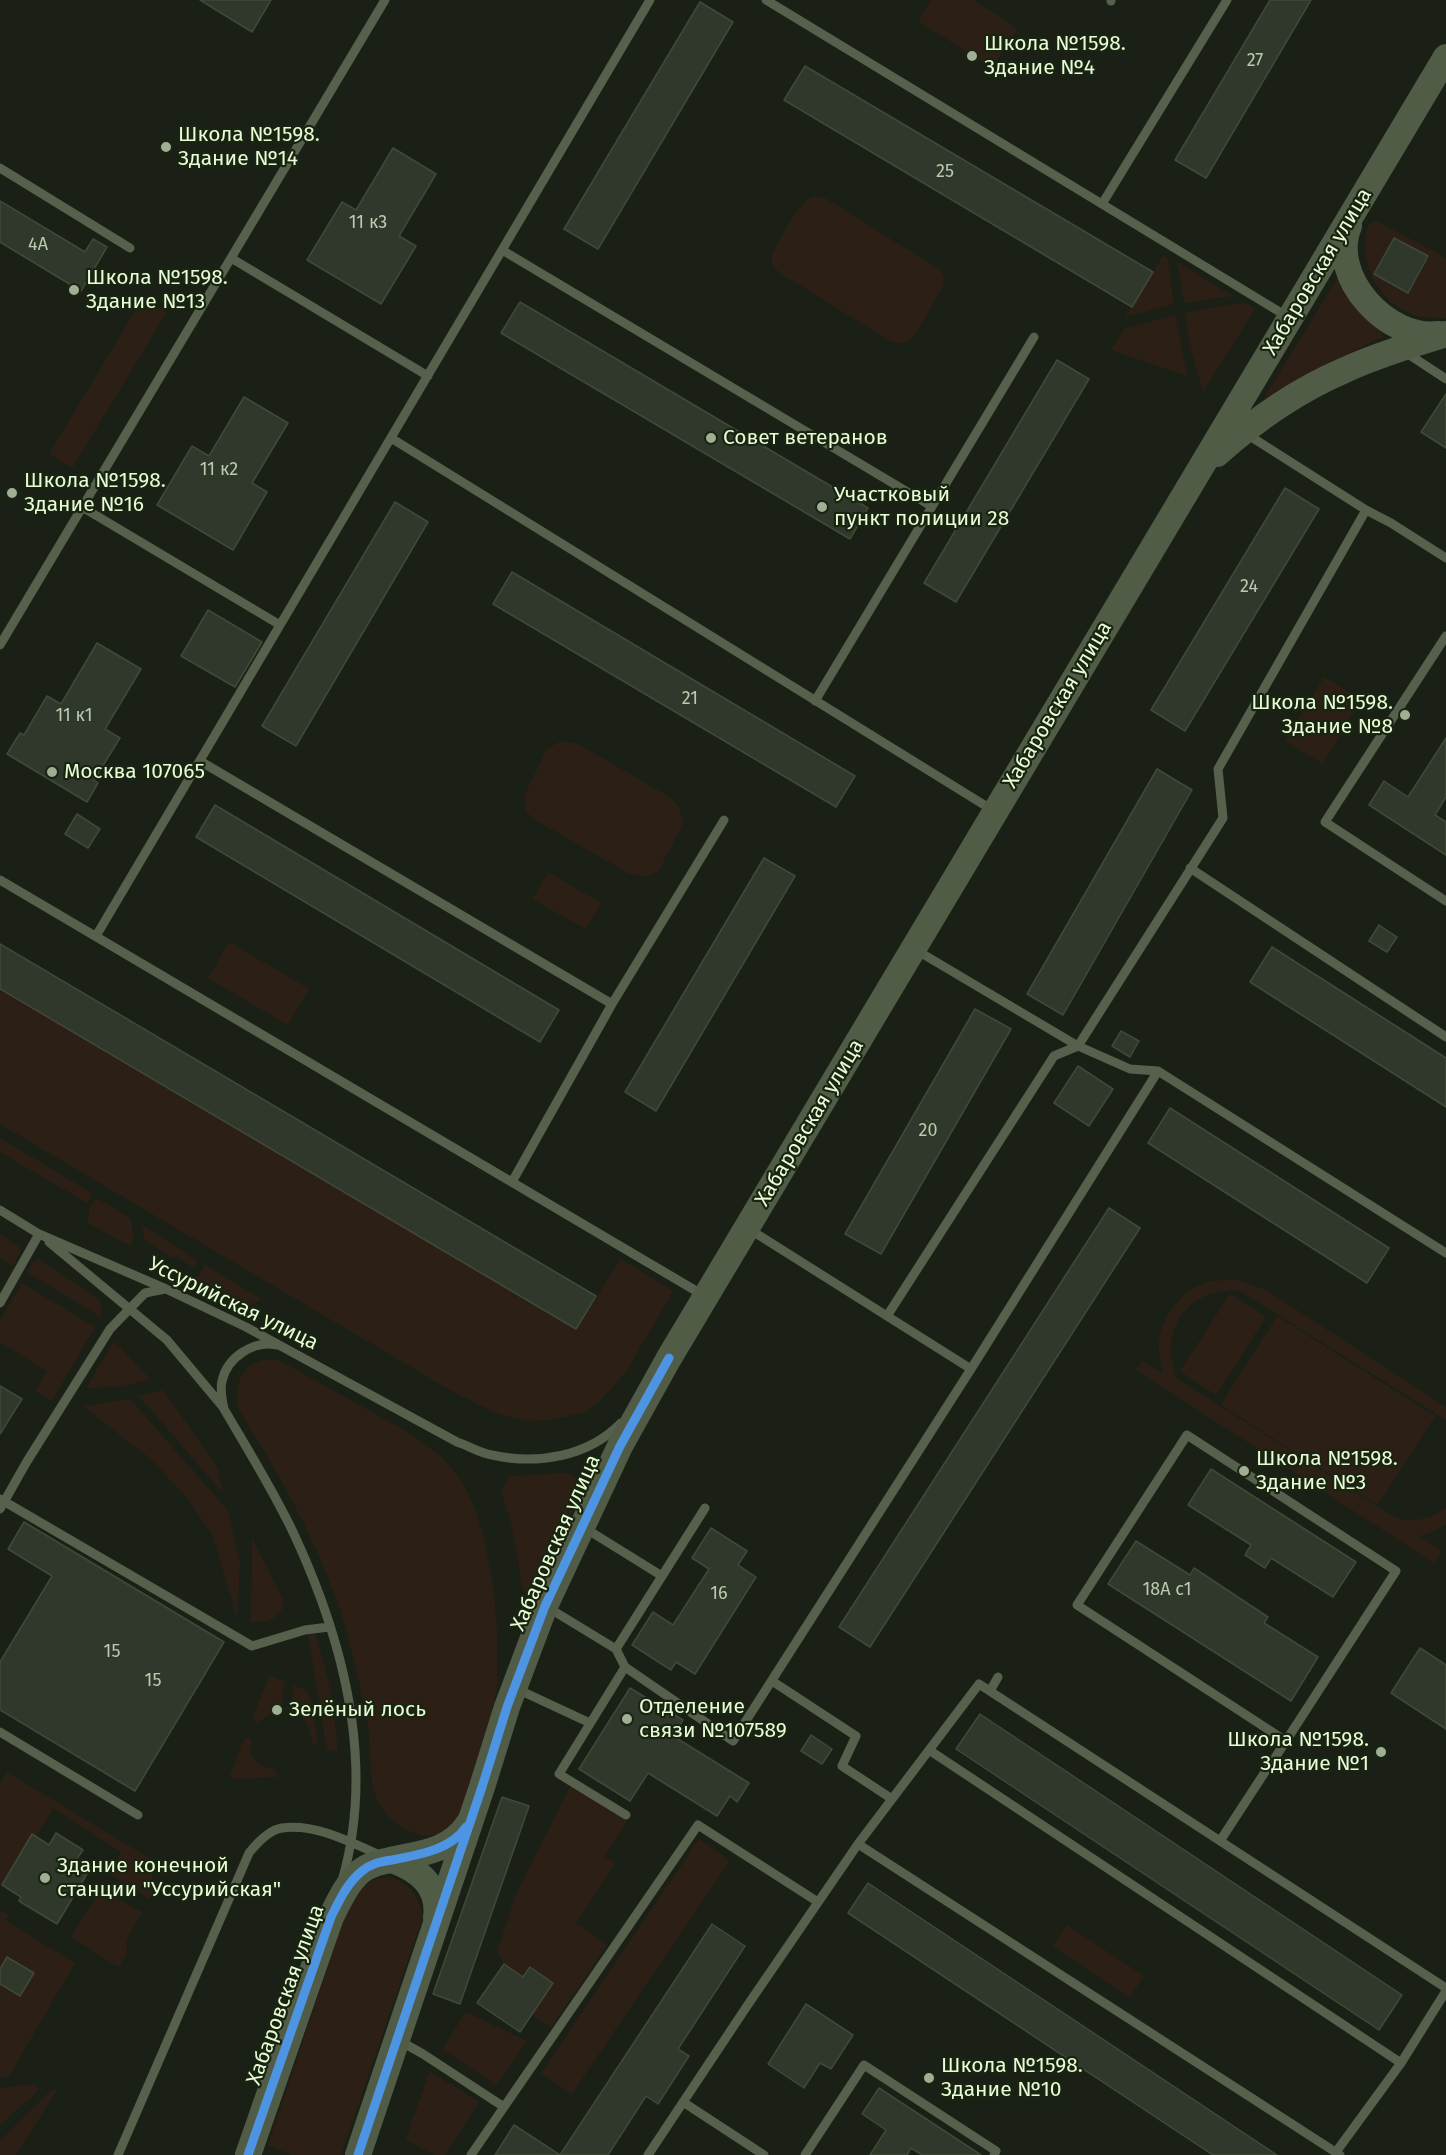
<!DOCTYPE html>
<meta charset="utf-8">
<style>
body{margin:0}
canvas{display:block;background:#1a2016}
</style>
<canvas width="1446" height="2155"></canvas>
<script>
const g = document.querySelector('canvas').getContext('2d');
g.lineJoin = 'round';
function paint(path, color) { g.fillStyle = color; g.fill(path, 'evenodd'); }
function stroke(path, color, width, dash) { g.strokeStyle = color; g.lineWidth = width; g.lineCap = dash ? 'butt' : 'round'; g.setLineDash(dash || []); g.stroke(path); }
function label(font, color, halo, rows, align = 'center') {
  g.font = font + ' "Fira Sans",sans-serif'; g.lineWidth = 4.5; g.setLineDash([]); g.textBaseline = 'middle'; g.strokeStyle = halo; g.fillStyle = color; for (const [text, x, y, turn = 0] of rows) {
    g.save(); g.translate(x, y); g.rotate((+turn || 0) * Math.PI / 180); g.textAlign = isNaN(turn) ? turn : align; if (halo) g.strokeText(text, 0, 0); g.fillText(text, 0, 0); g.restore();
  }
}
paint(new Path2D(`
 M 931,0 L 973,0 L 1018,28 L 992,68 L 918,21 Z
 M 816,196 L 825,198 L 940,270 L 943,276 L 944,284 L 914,337 C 906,343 901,345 892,342 L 780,273 C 776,270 773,267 772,262 C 771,250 795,212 804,203 C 807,199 811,197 816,196 Z
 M 1377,221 L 1446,258 L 1446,318 C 1435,318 1424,318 1414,315 C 1377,301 1356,261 1369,224 Z
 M 1163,256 L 1168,259 L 1174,304 L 1125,317 Z
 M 1177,262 L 1233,296 L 1184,303 Z
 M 1336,281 L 1339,281 L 1356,310 L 1382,331 L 1382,337 L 1309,373 L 1267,401 L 1264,398 Z
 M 143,298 L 167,312 L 72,468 L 49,454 Z
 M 1243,302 L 1255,309 L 1203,392 L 1189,343 L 1185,313 Z
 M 1175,315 L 1187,376 L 1111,350 L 1124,329 Z
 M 1324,677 L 1361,699 L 1323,764 L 1285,741 Z
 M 561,741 L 578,744 L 668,796 L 679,807 L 683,823 L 658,872 L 644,877 L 628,873 L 537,821 L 525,811 L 524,796 L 547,749 Z
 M 548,872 L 601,903 L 586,929 L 532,899 Z
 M 229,942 L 309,989 L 288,1025 L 208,978 Z
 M 0,989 L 576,1329 L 621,1259 L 673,1291 L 626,1372 L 598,1403 L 586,1412 L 552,1420 L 524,1421 L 494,1412 L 450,1390 L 0,1124 Z
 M 0,1138 L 93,1194 L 87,1203 L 0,1152 Z
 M 97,1198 L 131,1219 L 134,1239 L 130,1246 L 88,1223 L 89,1209 Z
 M 142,1225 L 198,1261 L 194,1268 L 176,1256 L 174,1259 L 144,1240 Z
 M 0,1234 L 19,1247 L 20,1251 L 13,1267 L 0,1258 Z
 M 38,1259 L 101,1301 L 101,1317 L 27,1272 L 33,1262 Z
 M 205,1265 L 261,1299 L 245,1308 L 196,1280 Z
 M 1238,1280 L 1266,1290 L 1446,1407 L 1446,1420 L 1240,1291 C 1203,1287 1171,1311 1171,1350 C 1171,1360 1174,1370 1176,1378 L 1396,1518 C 1414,1523 1431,1519 1446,1508 L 1446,1524 L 1435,1531 L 1419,1536 L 1442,1551 L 1434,1563 L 1136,1370 L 1142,1361 L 1163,1374 C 1161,1363 1158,1353 1159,1342 C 1162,1314 1186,1284 1215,1281 C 1222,1280 1230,1280 1238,1280 Z
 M 22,1283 L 95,1327 L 52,1401 L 36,1391 L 47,1371 L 0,1342 L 0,1320 Z
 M 1230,1294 L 1266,1317 L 1216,1395 L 1180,1371 Z
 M 1277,1316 L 1435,1416 L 1378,1505 L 1221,1405 Z
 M 114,1341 L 150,1379 L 120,1387 L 86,1388 Z
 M 272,1359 L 280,1361 C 307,1376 334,1391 361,1406 C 396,1426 439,1446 461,1481 C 491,1528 501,1628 497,1683 C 495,1710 485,1736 476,1762 C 470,1780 466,1802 457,1819 C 439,1849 401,1833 384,1811 C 367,1791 372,1752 368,1727 C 363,1693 354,1659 345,1625 C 321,1548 282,1478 239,1410 C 233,1383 242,1361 272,1359 Z
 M 163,1390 L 218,1468 L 223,1493 L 139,1396 Z
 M 130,1399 L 228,1511 L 240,1563 L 237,1618 L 213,1536 L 188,1499 L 151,1459 L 83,1406 Z
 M 565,1473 C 575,1476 580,1480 583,1490 L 538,1590 L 533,1595 L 527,1595 L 523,1588 L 511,1524 L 501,1490 L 510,1476 Z
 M 252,1538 L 284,1601 C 282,1619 267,1622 251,1622 Z
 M 315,1632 L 332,1694 L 338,1753 L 327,1750 L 308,1633 Z
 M 270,1675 L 285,1682 L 281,1712 L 272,1712 L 257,1724 L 252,1718 Z
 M 294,1685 L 309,1692 L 318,1743 L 313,1744 C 309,1726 308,1718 290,1711 Z
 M 245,1738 L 250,1739 L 252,1742 C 247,1759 260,1768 275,1769 L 277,1777 L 232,1779 L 230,1776 L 242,1743 Z
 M 7,1772 L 149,1858 L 154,1890 L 149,1899 L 110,1874 L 121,1852 L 53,1808 L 36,1837 L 32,1835 L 2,1885 L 0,1884 L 0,1783 Z
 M 571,1785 L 628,1820 L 604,1856 L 615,1863 L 576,1923 L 607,1945 L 551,2027 L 532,2015 L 553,1983 L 530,1967 L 523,1977 L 504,1964 L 497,1951 L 517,1892 Z
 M 699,1839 L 730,1860 L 572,2094 L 541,2073 Z
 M 392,1877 C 412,1887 417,1894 423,1916 L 341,2155 L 292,2155 L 268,2145 L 350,1901 C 364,1884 369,1878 392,1877 Z
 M 100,1890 L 142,1912 L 126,1941 L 127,1954 L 118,1967 L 71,1937 Z
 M 0,1910 L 8,1915 L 6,1921 L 75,1963 L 9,2076 L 0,2078 L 0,1984 L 20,1996 L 33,1973 L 0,1969 Z
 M 1067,1925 L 1144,1976 L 1130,1997 L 1053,1946 Z
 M 466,2012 L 527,2041 L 496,2085 L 442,2049 Z
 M 430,2071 L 479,2102 L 445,2155 L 434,2155 L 406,2139 Z
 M 33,2084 L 40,2089 L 0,2125 L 0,2088 Z
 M 58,2088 L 16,2155 L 0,2155 L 0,2141 L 49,2092 Z`), '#2c1f15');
const building = new Path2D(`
 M 200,0 L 271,0 L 252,32 Z
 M 1270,0 L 1311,0 L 1206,178 L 1175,160 Z
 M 700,2 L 733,22 L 598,249 L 564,229 Z
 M 805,66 L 1153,272 L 1132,307 L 784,100 Z
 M 393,148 L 436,174 L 399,236 L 416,246 L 381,304 L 307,260 L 342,202 L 356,210 Z
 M 0,201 L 85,252 L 93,239 L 107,247 L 81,291 L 0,242 Z
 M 1394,238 L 1428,256 L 1408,293 L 1374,274 Z
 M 520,302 L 868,508 L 850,539 L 501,333 Z
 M 1057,360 L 1089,379 L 956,602 L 924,583 Z
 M 1446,394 L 1446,448 L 1421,432 Z
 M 244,397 L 288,423 L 252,483 L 267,492 L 233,550 L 157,505 L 192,446 L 209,456 Z
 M 1285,488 L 1319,509 L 1185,731 L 1151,710 Z
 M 395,502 L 428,522 L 296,746 L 262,726 Z
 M 512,572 L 855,776 L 836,807 L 493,604 Z
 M 208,610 L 262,642 L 235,687 L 181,656 Z
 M 97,643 L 141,669 L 105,729 L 120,738 L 94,780 L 98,783 L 87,802 L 7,754 L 20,733 L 24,735 L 47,696 L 61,704 Z
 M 1446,738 L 1446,797 L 1435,815 L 1446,822 L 1446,855 L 1369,805 L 1384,781 L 1408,797 Z
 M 1157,769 L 1192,790 L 1063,1015 L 1027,994 Z
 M 215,805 L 559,1010 L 540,1042 L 196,837 Z
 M 77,814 L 100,829 L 88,848 L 65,834 Z
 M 764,858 L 795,876 L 656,1111 L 625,1092 Z
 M 1379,925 L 1397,937 L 1387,952 L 1369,941 Z
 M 0,944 L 596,1296 L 576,1329 L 0,989 Z
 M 1272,947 L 1446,1058 L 1446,1107 L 1250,982 Z
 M 975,1009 L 1011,1029 L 881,1254 L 845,1234 Z
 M 1121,1031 L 1139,1041 L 1130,1057 L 1112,1046 Z
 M 1078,1066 L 1113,1089 L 1089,1126 L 1054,1103 Z
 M 1170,1108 L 1389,1248 L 1367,1283 L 1148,1143 Z
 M 1109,1208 L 1140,1228 L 870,1647 L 839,1627 Z
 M 0,1386 L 22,1399 L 0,1434 Z
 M 1211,1469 L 1356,1562 L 1333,1597 L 1271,1558 L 1265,1568 L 1245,1555 L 1251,1545 L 1188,1505 Z
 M 24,1522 L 224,1642 L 135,1791 L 0,1710 L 0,1662 L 52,1576 L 8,1549 Z
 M 711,1528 L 747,1551 L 738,1565 L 756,1577 L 695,1674 L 676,1662 L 671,1670 L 632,1645 L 653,1612 L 673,1625 L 709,1569 L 692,1558 Z
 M 1136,1541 L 1190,1575 L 1194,1568 L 1268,1617 L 1264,1623 L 1318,1657 L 1291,1701 L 1108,1584 Z
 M 1420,1648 L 1446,1665 L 1446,1729 L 1391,1693 Z
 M 630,1688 L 683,1720 L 673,1736 L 749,1783 L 737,1802 L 730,1796 L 717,1816 L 648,1773 L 630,1801 L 579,1769 Z
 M 980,1714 L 1402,1995 L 1379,2030 L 956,1749 Z
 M 811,1735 L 832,1749 L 822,1764 L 801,1751 Z
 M 502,1797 L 529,1806 L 460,2004 L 433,1994 Z
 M 56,1833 L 83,1850 L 74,1863 L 88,1872 L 57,1924 L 19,1901 L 21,1897 L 2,1885 L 32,1834 L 49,1845 Z
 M 868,1883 L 1277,2155 L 1213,2155 L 848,1913 Z
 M 712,1924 L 745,1946 L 678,2049 L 689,2056 L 658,2104 L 646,2096 L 608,2155 L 495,2155 L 514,2125 L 560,2155 Z
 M 7,1957 L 34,1973 L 20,1996 L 0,1984 L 0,1969 Z
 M 504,1964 L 523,1977 L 530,1967 L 553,1983 L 520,2032 L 477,2003 Z
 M 806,2004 L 853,2035 L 831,2069 L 820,2063 L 804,2088 L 768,2064 Z
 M 879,2088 L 981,2155 L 922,2155 L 911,2148 L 907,2155 L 870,2155 L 886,2130 L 862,2114 Z`);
paint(building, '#30382b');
stroke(building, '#404938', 1.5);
stroke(new Path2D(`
 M 766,0 L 1288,317
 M 1111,1 L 1111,0
 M 0,168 L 130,248
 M 1102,204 L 1227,0
 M 502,250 L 931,506
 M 231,258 L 428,376
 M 1405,352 L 1446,379
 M 391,438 L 994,811
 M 82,507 L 280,625
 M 1366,510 L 1391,523 L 1446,558
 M 1446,636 L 1325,822 L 1446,901
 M 0,645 L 385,0
 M 815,701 L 1034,337
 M 200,761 L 612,1004
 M 1190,868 L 1446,1037
 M 0,880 L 703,1295
 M 96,936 L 650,0
 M 1158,1071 L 1446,1253
 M 512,1182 L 612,1004 L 724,820
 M 0,1210 L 39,1234 L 166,1289 L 246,1327 L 457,1442 C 469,1446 480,1453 492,1455 C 537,1465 588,1457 621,1423
 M 749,1229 L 887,1316 L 1054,1056 L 1078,1046 L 1223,818 L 1218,769 L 1366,510 L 1245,433
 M 49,1242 L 167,1340 L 223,1407
 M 0,1303 L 39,1234
 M 887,1316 L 971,1369
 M 277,1345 C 254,1340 227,1357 222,1381 C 220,1390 222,1400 224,1409 C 248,1450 273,1490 293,1532 C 343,1639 376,1764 342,1881
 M 0,1499 L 252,1646 L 305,1630 L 329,1627
 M 0,1509 L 26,1463 L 110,1329 L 145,1293 L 165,1289
 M 583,1527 L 662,1576
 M 547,1607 L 616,1649
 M 625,1667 L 733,1741 L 971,1369 L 1158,1071 L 1130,1069 L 1078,1046 L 916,950
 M 772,1681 L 856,1736 L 842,1766 L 892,1799
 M 517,1689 L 590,1723
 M 990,1691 L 998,1677
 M 0,1732 L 138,1815
 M 929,1750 L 1401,2063
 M 626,1815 L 559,1774 L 625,1667 L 616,1649 L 705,1508
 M 1220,1841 L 1265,1772 L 1271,1764 L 1396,1571 L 1187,1435 L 1077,1605 L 1286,1741
 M 858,1844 L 1340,2155
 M 398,2040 L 423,2054 L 504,2107 L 698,1825 L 818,1902
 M 683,2102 L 764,2155
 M 1336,2152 L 1401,2063 L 1446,1991
 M 118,2155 L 249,1853 C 257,1843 269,1830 282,1828 C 316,1823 352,1843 382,1856
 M 471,2155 L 504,2107
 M 648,2155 L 747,2006 L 858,1844 L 979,1684 L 1446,1988
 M 805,2155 L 864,2065 L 996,2151 L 994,2155`), '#56604c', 9);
stroke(new Path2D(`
 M 1349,226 C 1328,277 1388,341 1439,334
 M 1217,454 C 1255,420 1298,390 1345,370 C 1377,355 1412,345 1446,334
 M 392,1860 C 420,1870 440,1887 436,1918
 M 248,2155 L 331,1917 C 339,1901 347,1883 361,1871 C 372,1863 382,1862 395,1859 C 424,1853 451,1850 468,1824
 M 358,2155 L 482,1787 L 507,1707 L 545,1606 L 620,1446 L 669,1358 L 1446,57`), '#515c46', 26);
stroke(new Path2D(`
 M 248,2155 L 331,1917 C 339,1901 347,1883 362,1871 C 372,1863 380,1862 392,1860 C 418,1855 451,1850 466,1827
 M 358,2155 L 482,1787 L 507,1707 L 545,1606 L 620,1446 L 669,1358`), '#4d94e3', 9);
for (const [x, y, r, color] of [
 [972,56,6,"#a0af94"],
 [166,147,6,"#a0af94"],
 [74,290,6,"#a0af94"],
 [711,438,6,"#a0af94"],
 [12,493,6,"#a0af94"],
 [822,507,6,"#a0af94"],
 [1405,715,6,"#a0af94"],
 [52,772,6,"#a0af94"],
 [1244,1471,6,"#a0af94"],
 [277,1710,6,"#a0af94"],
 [627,1719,6,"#a0af94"],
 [1381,1752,6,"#a0af94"],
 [45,1878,6,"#a0af94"],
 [929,2078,6,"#a0af94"]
]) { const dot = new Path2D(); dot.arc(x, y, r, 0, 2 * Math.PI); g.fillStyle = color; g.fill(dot); stroke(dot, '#192511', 2); }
label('18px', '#bacbad', null, [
 ["27",1255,61],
 ["25",945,172],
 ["11 к3",368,223],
 ["4А",38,245],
 ["11 к2",219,470],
 ["24",1249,587],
 ["21",690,699],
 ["11 к1",74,716],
 ["20",928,1131],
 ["18А с1",1167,1590],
 ["16",719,1594],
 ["15",112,1652],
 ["15",153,1681]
]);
label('21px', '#e8fcd8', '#192511', [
 ["Школа №1598.",984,44],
 ["Здание №4",984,68],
 ["Школа №1598.",178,135],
 ["Здание №14",178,159],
 ["Школа №1598.",86,278],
 ["Здание №13",86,302],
 ["Совет ветеранов",723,438],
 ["Школа №1598.",24,481],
 ["Здание №16",24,505],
 ["Участковый",834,495],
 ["пункт полиции 28",834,519],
 ["Школа №1598.",1393,703,"right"],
 ["Здание №8",1393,727,"right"],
 ["Москва 107065",64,772],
 ["Школа №1598.",1256,1459],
 ["Здание №3",1256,1483],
 ["Отделение",639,1707],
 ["связи №107589",639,1731],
 ["Зелёный лось",289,1710],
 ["Школа №1598.",1369,1740,"right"],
 ["Здание №1",1369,1764,"right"],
 ["Здание конечной",57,1866],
 ["станции \"Уссурийская\"",57,1890],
 ["Школа №1598.",941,2066],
 ["Здание №10",941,2090]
], 'left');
label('21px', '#e8fcd8', '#192511', [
 ["Хабаровская улица",1318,272,-59],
 ["Хабаровская улица",1058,705,-59],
 ["Хабаровская улица",810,1123,-59],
 ["Уссурийская улица",233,1304,26],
 ["Хабаровская улица",556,1543,-66],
 ["Хабаровская улица",286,1995,-70]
]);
</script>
